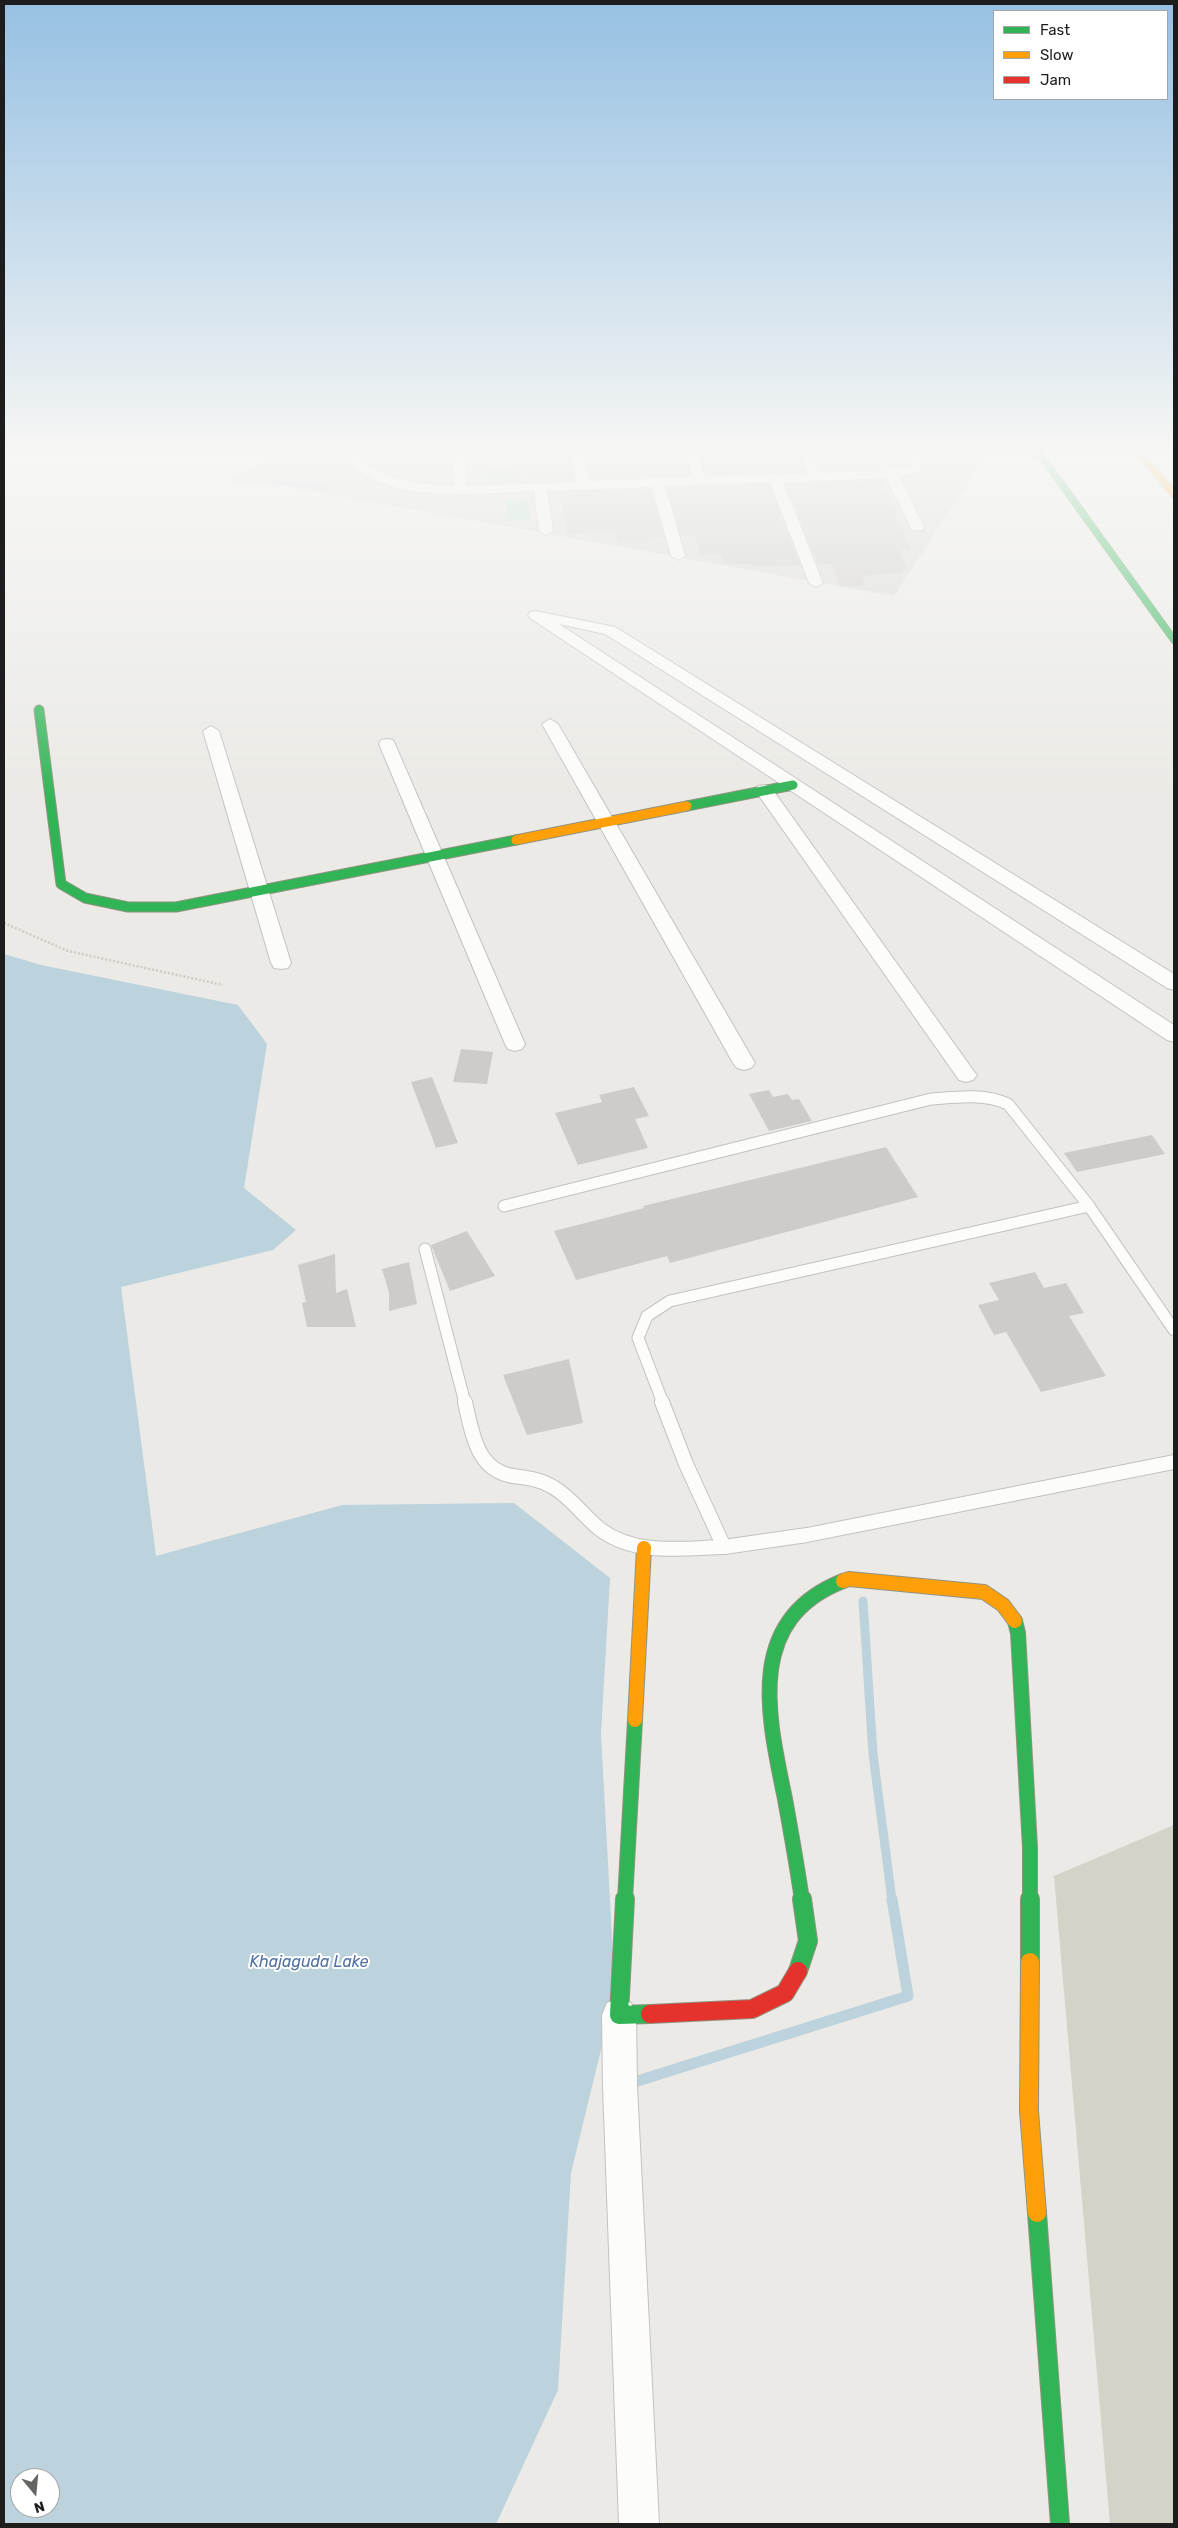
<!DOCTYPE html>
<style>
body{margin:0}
#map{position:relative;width:1178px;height:2528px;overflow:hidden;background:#ebeae6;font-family:Rubik,sans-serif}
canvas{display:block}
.frame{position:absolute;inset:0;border:5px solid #1d1d1d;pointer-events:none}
.legend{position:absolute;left:993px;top:10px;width:175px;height:90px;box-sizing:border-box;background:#fff;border:1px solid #a5a5a5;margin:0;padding:6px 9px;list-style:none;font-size:15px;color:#1d1d1d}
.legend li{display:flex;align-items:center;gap:10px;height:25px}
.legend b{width:25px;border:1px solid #a5a5a5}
.north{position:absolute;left:10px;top:2468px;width:50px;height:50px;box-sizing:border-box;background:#fff;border:1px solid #a5a5a5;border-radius:50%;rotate:163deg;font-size:14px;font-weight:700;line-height:20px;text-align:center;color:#1d1d1d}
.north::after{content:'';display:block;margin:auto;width:18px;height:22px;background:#656563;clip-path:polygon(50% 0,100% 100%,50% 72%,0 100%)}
</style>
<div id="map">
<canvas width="1178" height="2528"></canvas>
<div class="frame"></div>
<ul class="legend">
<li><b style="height:6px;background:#30b455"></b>Fast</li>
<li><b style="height:6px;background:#ff9f0a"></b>Slow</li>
<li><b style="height:6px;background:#e5322d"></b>Jam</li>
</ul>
<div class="north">N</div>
</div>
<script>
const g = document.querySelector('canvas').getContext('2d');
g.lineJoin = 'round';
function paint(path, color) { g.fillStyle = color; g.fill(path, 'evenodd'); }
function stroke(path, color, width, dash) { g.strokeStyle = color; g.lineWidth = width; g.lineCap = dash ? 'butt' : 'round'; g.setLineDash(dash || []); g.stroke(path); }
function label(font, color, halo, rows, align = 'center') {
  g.font = font + ' Rubik,sans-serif'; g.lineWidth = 4; g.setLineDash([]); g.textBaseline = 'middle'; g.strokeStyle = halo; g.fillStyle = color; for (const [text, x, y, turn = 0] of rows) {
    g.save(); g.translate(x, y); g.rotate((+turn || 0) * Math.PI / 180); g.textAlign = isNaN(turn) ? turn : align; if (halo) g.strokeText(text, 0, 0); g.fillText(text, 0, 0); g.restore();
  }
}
paint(new Path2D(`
 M 283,450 L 989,450 L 894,596 L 271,484 L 231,483 L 231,478 Z`), '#dad9d7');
paint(new Path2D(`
 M 1174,1825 L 1174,2524 L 1110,2524 L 1054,1876 Z`), '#d3d3c8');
paint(new Path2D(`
 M 515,469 L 516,481 L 486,483 L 484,470 Z
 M 527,498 L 530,520 L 507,521 L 506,499 Z`), '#b5dfd1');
paint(new Path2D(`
 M 280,478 L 298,483 L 324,485 L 328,486 L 327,491 L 267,483 Z
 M 4,954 L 41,965 L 238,1005 L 267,1044 L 244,1188 L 296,1230 L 273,1250 L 121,1287 L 156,1556 L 342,1505 L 514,1503 L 610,1578 L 601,1734 L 615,1992 L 571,2173 L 558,2390 L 496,2524 L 4,2524 ZM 20,2478 L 50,2478 L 50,2508 L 20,2508 Z`), '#bcd2dc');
stroke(new Path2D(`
 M 863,1601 L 873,1754 L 892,1900`), '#bcd2dc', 9);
stroke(new Path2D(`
 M 628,2084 L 908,1996 L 892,1899`), '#bcd2dc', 11);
paint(new Path2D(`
 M 528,450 L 563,450 L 564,453 L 570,453 L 574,480 L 532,480 Z
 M 642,450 L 683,450 L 690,475 L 591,479 L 586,453 Z
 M 699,450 L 796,450 L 805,471 L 706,475 Z
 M 812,450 L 866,450 L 876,469 L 822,471 Z
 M 881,480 L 897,512 L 895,512 L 911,550 L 899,550 L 907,569 L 902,569 L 903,573 L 866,575 L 867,577 L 862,577 L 865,585 L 840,587 L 832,564 L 818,564 L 786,484 Z
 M 769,484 L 800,565 L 754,567 L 753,564 L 725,564 L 720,554 L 701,555 L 695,535 L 681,536 L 667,488 Z
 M 651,489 L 664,537 L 656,537 L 656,539 L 618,541 L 616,532 L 567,534 L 560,492 Z
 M 461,1049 L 493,1052 L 487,1084 L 453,1082 Z
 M 432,1077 L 458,1143 L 436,1148 L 411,1082 Z
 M 634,1087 L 649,1116 L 635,1119 L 648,1148 L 578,1165 L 555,1113 L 602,1102 L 599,1095 Z
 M 769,1090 L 773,1097 L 788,1094 L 792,1100 L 799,1099 L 812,1121 L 769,1131 L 749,1094 Z
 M 1152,1135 L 1165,1154 L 1077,1172 L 1064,1153 Z
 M 886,1147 L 918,1197 L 670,1263 L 667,1256 L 576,1280 L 554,1231 L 644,1208 L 643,1206 Z
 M 467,1231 L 495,1276 L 450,1291 L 431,1245 Z
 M 335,1254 L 336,1293 L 347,1289 L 356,1327 L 307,1327 L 302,1303 L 306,1302 L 298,1265 Z
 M 409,1262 L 417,1304 L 389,1311 L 389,1293 L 382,1269 Z
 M 1035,1272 L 1044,1288 L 1066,1283 L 1084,1313 L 1069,1316 L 1106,1376 L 1041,1392 L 1006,1332 L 994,1335 L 978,1305 L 999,1300 L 989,1283 Z
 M 569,1359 L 583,1423 L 527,1435 L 503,1375 Z`), '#ceccc9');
const laneFar1 = new Path2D(`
 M 504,1206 L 931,1099 C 958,1097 983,1093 1008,1104 L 1089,1206
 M 425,1249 L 465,1403
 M 663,1403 L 638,1338 L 647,1316 L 670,1301 L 1089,1206 L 1174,1330`);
const lane = new Path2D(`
 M 465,1402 C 472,1432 476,1470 513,1476 C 527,1478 540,1479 553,1487 C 572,1498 584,1517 601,1530 C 636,1556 684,1548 724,1547
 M 662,1402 L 686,1464 L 724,1547 L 807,1535 L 1174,1462`);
const street = new Path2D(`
 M 338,450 L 351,450 C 378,481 416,484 454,486 L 453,450 L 465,450 L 467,486 L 576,482 L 571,450 L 583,450 L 589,481 L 692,477 L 685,450 L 697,450 L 705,477 L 808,473 L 798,450 L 810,450 L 821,473 L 891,470 L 910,466 L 912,463 L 907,450 L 919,450 L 924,463 L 920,472 L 899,476 L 924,527 L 922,530 L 912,530 L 886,478 L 783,482 L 823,583 L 816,587 L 809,583 L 770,482 L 665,486 L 685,556 L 678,560 L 671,556 L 652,487 L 547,491 L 553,531 L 546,535 L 539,531 L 534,491 C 473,494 378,507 338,450 Z
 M 535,611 L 615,627 L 1174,974 L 1174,990 L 1167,988 L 605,634 L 559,624 L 1174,1025 L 1174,1042 L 1167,1040 L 530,618 L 528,615 L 530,612 Z
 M 550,719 L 558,724 L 755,1063 L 751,1068 L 744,1070 L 737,1068 L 733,1063 L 542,724 Z
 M 211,726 L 219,731 L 291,963 L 288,968 L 281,969 L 274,968 L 271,963 L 203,731 Z
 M 387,739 L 393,740 L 395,744 L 525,1044 L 522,1049 L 515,1051 L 508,1049 L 505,1044 L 379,744 L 381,740 Z
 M 764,785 L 770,786 L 973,1070 L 977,1075 L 973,1080 L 966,1082 L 959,1080 L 755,790 L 758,786 Z
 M 619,1998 L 631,2003 L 636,2015 L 637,2086 L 659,2524 L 619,2524 L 603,2086 L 602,2015 L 607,2003 Z`);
const fastFar3 = new Path2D(`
 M 1037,450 L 1174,640`);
const fastFar2 = new Path2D(`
 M 39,710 L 61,884 L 85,898 L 128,907 L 176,907 L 516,840
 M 687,806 L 793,785`);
const fastFar1 = new Path2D(`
 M 1015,1621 L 1018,1633 L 1030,1848 L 1030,1900
 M 625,1900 L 635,1720
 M 802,1900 C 797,1866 791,1832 785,1799 C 768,1716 744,1620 843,1581`);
const fast = new Path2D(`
 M 625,1899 L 619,2015 L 650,2014
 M 1030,1899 L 1030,1962
 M 798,1971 L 808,1941 L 802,1899
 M 1037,2213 L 1060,2524`);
const slowFar3 = new Path2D(`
 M 1137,450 L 1174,494`);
const slowFar2 = new Path2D(`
 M 516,840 L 687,806`);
const slowFar1 = new Path2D(`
 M 843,1581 L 849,1579 L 984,1592 L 1003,1605 L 1015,1621
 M 635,1720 L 644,1548`);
const slow = new Path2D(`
 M 1030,1962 L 1029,2111 L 1037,2213`);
const jam = new Path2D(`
 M 650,2014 L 752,2009 L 785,1993 L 798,1971`);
stroke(laneFar1, '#c2c2c0', 13);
stroke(lane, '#c2c2c0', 16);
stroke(street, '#c2c2c0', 2);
stroke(fastFar3, '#909380', 8);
stroke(fastFar2, '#909380', 11);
stroke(fastFar1, '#909380', 16);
stroke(fast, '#909380', 20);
stroke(slowFar3, '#909380', 8);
stroke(slowFar2, '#909380', 11);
stroke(slowFar1, '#909380', 16);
stroke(slow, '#909380', 20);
stroke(jam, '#909380', 20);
stroke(new Path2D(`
 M 4,923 L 68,951 L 223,985`), '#d4cac7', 2.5, [2, 2]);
stroke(laneFar1, '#fcfcfb', 11);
stroke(lane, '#fcfcfb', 14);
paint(street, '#fcfcfb');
stroke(fastFar3, '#30b455', 7);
stroke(fastFar2, '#30b455', 9);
stroke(fastFar1, '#30b455', 14);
stroke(fast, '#30b455', 18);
stroke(slowFar3, '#ff9f0a', 7);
stroke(slowFar2, '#ff9f0a', 9);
stroke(slowFar1, '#ff9f0a', 14);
stroke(slow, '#ff9f0a', 18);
stroke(jam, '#e5322d', 18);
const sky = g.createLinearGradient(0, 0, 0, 804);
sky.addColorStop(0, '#96c0e3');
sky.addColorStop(0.56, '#f6f6f4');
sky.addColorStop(1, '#f6f6f400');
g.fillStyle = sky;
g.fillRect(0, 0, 1178, 804);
label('italic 16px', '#5272a4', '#fff', [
 ["Khajaguda Lake",309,1962]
]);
</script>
